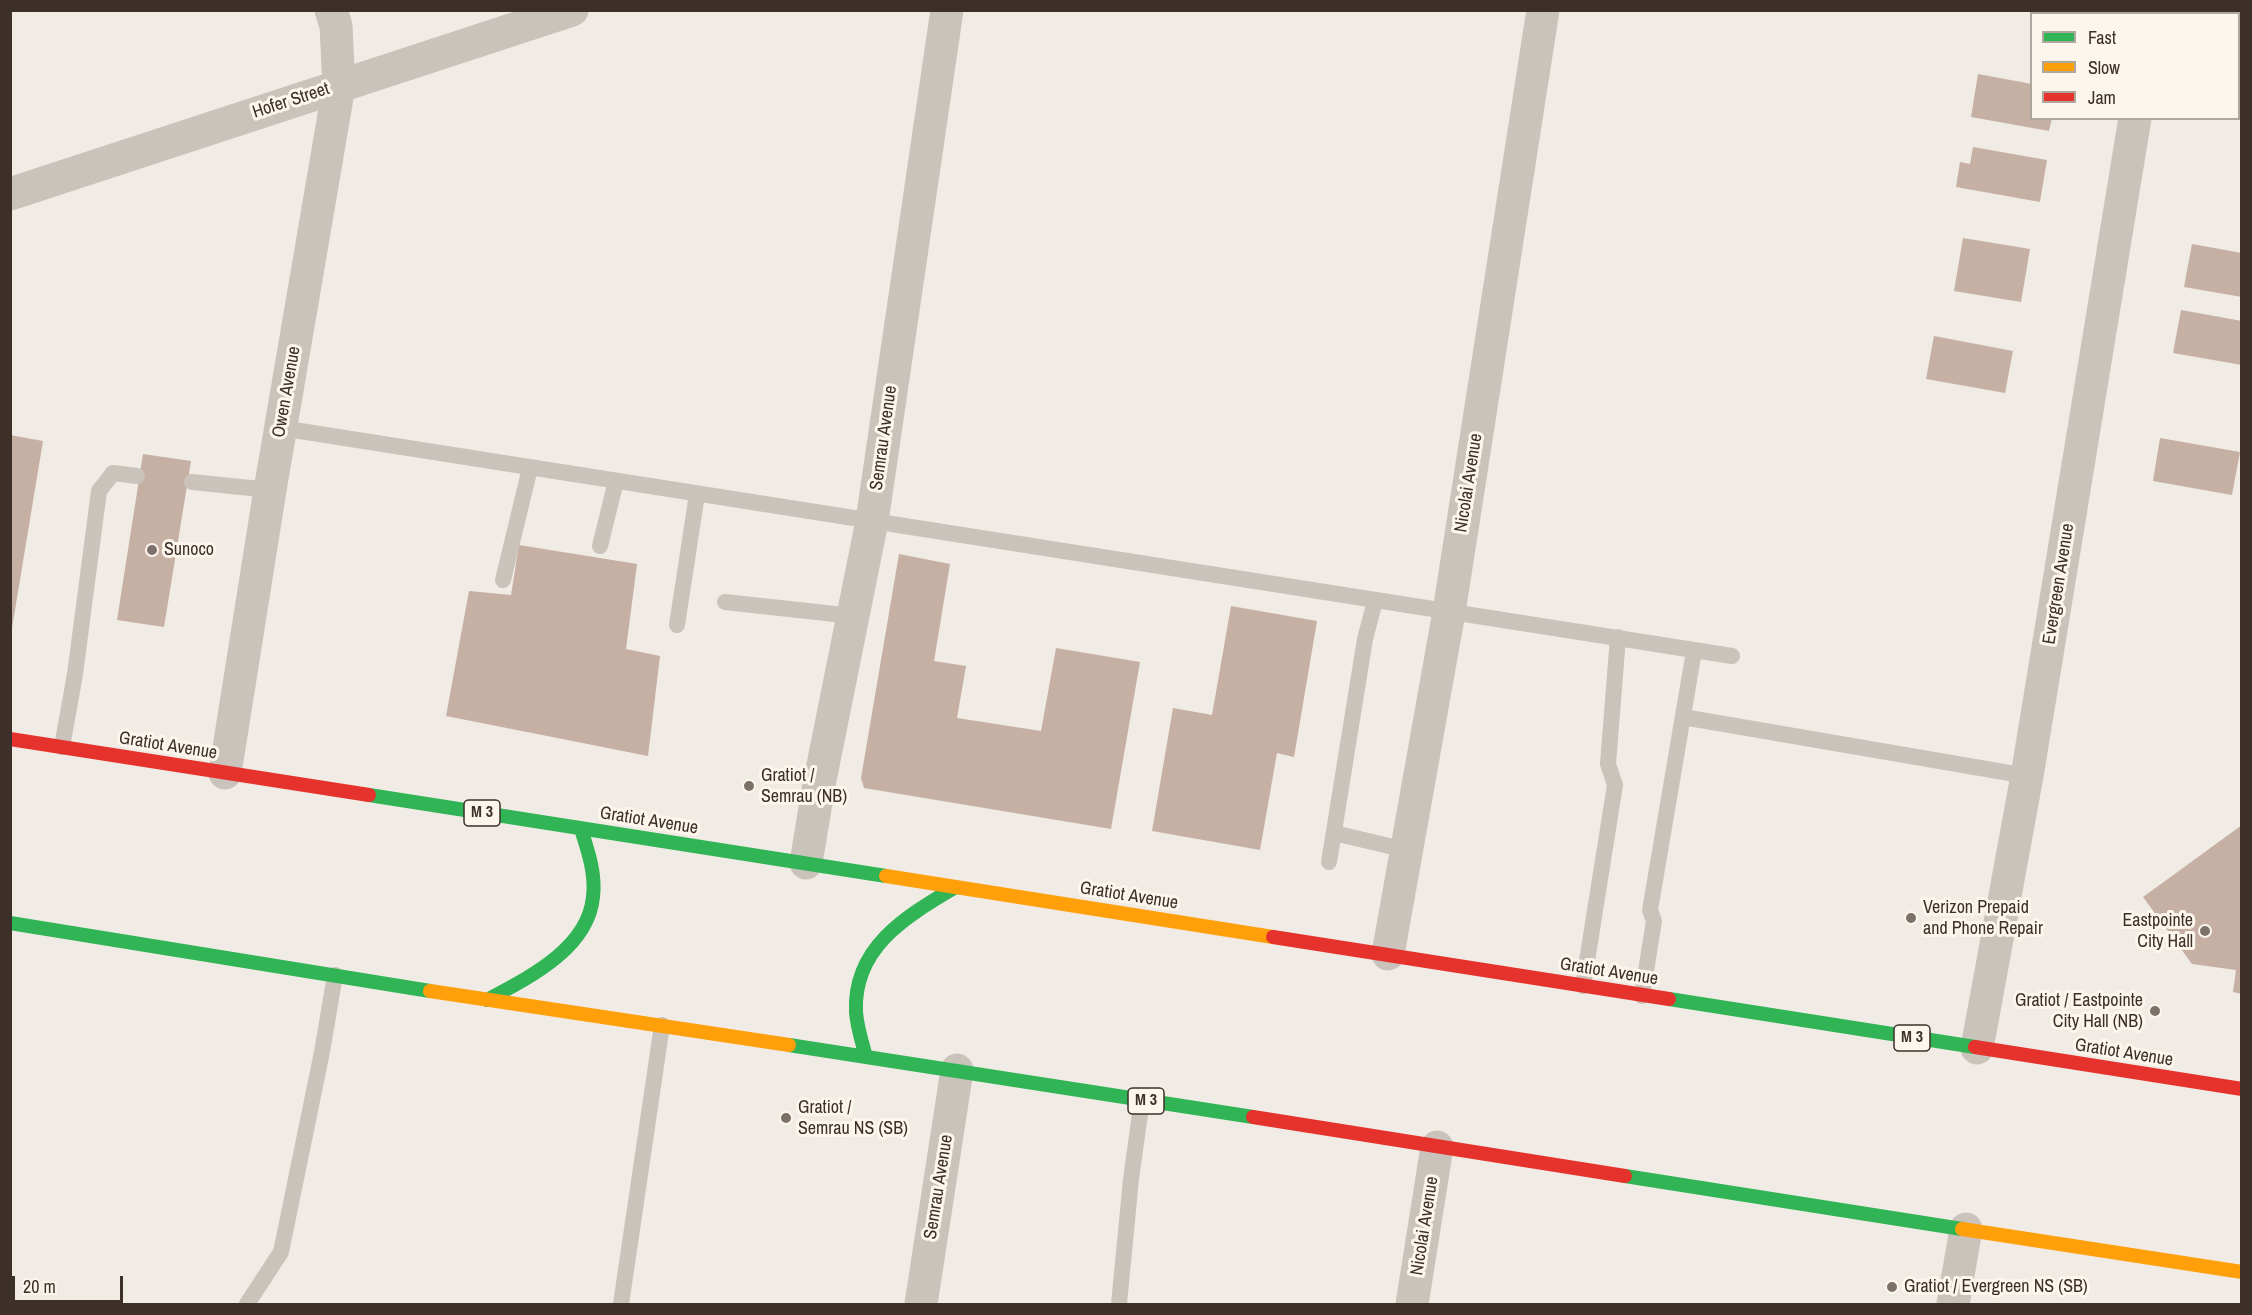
<!DOCTYPE html>
<style>
body{margin:0}
#map{position:relative;width:2252px;height:1315px;overflow:hidden;background:#f0ebe4;font-family:"Archivo Narrow",sans-serif}
canvas{display:block}
.frame{position:absolute;inset:0;border:12px solid #3c3029;pointer-events:none}
.legend{position:absolute;left:2030px;top:12px;width:210px;height:108px;box-sizing:border-box;background:#fcf6ec;border:2px solid #afa79e;margin:0;padding:8px 10px;list-style:none;font-size:18px;color:#3c3029}
.legend li{display:flex;align-items:center;gap:12px;height:30px}
.legend b{width:30px;border:2px solid #afa79e}
.scale{position:absolute;left:12px;top:1276px;width:111px;height:27px;box-sizing:border-box;border:3px solid #3c3029;border-top:0;padding-left:8px;font-size:18px;line-height:21px;white-space:nowrap;color:#3c3029;-webkit-text-stroke:4px #fcf6ec;paint-order:stroke}
</style>
<div id="map">
<canvas width="2252" height="1315"></canvas>
<div class="frame"></div>
<ul class="legend">
<li><b style="height:8px;background:#30b455"></b>Fast</li>
<li><b style="height:8px;background:#ff9f0a"></b>Slow</li>
<li><b style="height:8px;background:#e5322d"></b>Jam</li>
</ul>
<div class="scale">20 m</div>
</div>
<script>
const g = document.querySelector('canvas').getContext('2d');
g.lineJoin = 'round';
function paint(path, color) { g.fillStyle = color; g.fill(path, 'evenodd'); }
function stroke(path, color, width, dash) { g.strokeStyle = color; g.lineWidth = width; g.lineCap = dash ? 'butt' : 'round'; g.setLineDash(dash || []); g.stroke(path); }
function label(font, color, halo, rows, align = 'center') {
  g.font = font + ' "Archivo Narrow",sans-serif'; g.lineWidth = 6; g.setLineDash([]); g.textBaseline = 'middle'; g.strokeStyle = halo; g.fillStyle = color; for (const [text, x, y, turn = 0] of rows) {
    g.save(); g.translate(x, y); g.rotate((+turn || 0) * Math.PI / 180); g.textAlign = isNaN(turn) ? turn : align; if (halo) g.strokeText(text, 0, 0); g.fillText(text, 0, 0); g.restore();
  }
}
paint(new Path2D(`
 M 1978,74 L 2032,84 L 2032,118 L 2052,118 L 2049,131 L 1971,117 Z
 M 1973,147 L 2047,160 L 2040,202 L 1956,187 L 1960,162 L 1970,164 Z
 M 1963,238 L 2030,249 L 2021,302 L 1954,291 Z
 M 2192,244 L 2242,253 L 2242,297 L 2184,287 Z
 M 2181,310 L 2242,321 L 2242,365 L 2173,353 Z
 M 1934,336 L 2013,351 L 2005,393 L 1926,379 Z
 M 10,435 L 43,441 L 12,628 L 10,628 Z
 M 2160,438 L 2240,452 L 2232,495 L 2153,481 Z
 M 143,454 L 191,461 L 164,627 L 117,620 Z
 M 519,545 L 637,564 L 626,649 L 660,656 L 648,756 L 446,716 L 469,591 L 511,595 Z
 M 899,554 L 950,564 L 934,661 L 966,666 L 957,718 L 1041,731 L 1056,648 L 1140,662 L 1111,829 L 864,788 L 861,778 Z
 M 1231,606 L 1317,621 L 1294,757 L 1277,753 L 1260,850 L 1152,831 L 1173,708 L 1212,715 Z
 M 2242,825 L 2242,994 L 2233,992 L 2236,970 L 2192,964 L 2143,897 Z`), '#c6b0a4');
stroke(new Path2D(`
 M 281,428 L 1732,656
 M 192,482 L 270,490
 M 600,546 L 616,481
 M 503,580 L 530,468
 M 725,602 L 853,616
 M 677,625 L 697,494
 M 1683,717 L 2027,776
 M 62,747 L 75,674 L 99,491 L 113,473 L 137,476
 M 1334,833 L 1406,850
 M 1329,862 L 1365,639 L 1375,601
 M 1583,986 L 1615,785 L 1608,764 L 1618,637
 M 1642,996 L 1654,921 L 1650,910 L 1694,651
 M 247,1304 L 281,1252 L 322,1052 L 335,975
 M 621,1304 L 662,1025
 M 1119,1304 L 1131,1179 L 1142,1100`), '#cac3bc', 16);
stroke(new Path2D(`
 M 2152,14 L 2152,10
 M 10,194 L 572,10
 M 225,773 L 270,490 L 339,86 L 336,26 L 331,10
 M 806,863 L 818,790 L 872,521 L 947,10
 M 1388,954 L 1449,612 L 1543,10
 M 1977,1048 L 2027,776 L 2135,118
 M 921,1304 L 957,1070
 M 1412,1304 L 1437,1147
 M 1953,1304 L 1966,1229`), '#cac3bc', 33);
stroke(new Path2D(`
 M 369,795 L 886,876
 M 10,923 L 430,991
 M 1669,999 L 1975,1047
 M 487,1000 C 528,978 588,949 593,897 C 596,874 588,851 581,829
 M 789,1045 L 1253,1117
 M 866,1057 C 862,1042 857,1027 856,1012 C 853,948 905,917 954,888
 M 1625,1176 L 1962,1229`), '#30b455', 14);
stroke(new Path2D(`
 M 886,876 L 1273,937
 M 430,991 L 789,1045
 M 1962,1229 L 2242,1272`), '#ff9f0a', 14);
stroke(new Path2D(`
 M 10,739 L 369,795
 M 1273,937 L 1669,999
 M 1975,1047 L 2242,1089
 M 1253,1117 L 1625,1176`), '#e5322d', 14);
for (const [x, y, r, color] of [
 [152,550,6,"#7b716a"],
 [749,786,6,"#7b716a"],
 [1911,918,6,"#7b716a"],
 [2205,931,6,"#7b716a"],
 [2155,1011,6,"#7b716a"],
 [786,1118,6,"#7b716a"],
 [1892,1287,6,"#7b716a"]
]) { const dot = new Path2D(); dot.arc(x, y, r, 0, 2 * Math.PI); g.fillStyle = color; g.fill(dot); stroke(dot, '#fcf6ec', 2); }
for (const [x, y, w] of [
 [482,813,36],
 [1912,1038,36],
 [1146,1101,36]
]) { const box = new Path2D(); box.roundRect(x - w / 2, y - 13, w, 26, 4.5); g.fillStyle = '#fcf6ec'; g.fill(box); stroke(box, '#3c3029', 1.5); }
label('bold 16px', '#3c3029', null, [
 ["M 3",482,813],
 ["M 3",1912,1038],
 ["M 3",1146,1101]
]);
label('18px', '#3c3029', '#fcf6ec', [
 ["Hofer Street",291,101,-18],
 ["Owen Avenue",287,392,-80],
 ["Semrau Avenue",884,438,-82],
 ["Nicolai Avenue",1469,483,-81],
 ["Evergreen Avenue",2059,584,-81],
 ["Gratiot Avenue",168,746,9],
 ["Gratiot Avenue",649,821,9],
 ["Gratiot Avenue",1129,896,9],
 ["Gratiot Avenue",1609,972,9],
 ["Gratiot Avenue",2124,1053,9],
 ["Semrau Avenue",939,1187,-81],
 ["Nicolai Avenue",1425,1226,-81]
]);
label('18px', '#3c3029', '#fcf6ec', [
 ["Sunoco",164,550],
 ["Gratiot /",761,776],
 ["Semrau (NB)",761,797],
 ["Verizon Prepaid",1923,908],
 ["and Phone Repair",1923,929],
 ["Eastpointe",2193,921,"right"],
 ["City Hall",2193,942,"right"],
 ["Gratiot / Eastpointe",2143,1001,"right"],
 ["City Hall (NB)",2143,1022,"right"],
 ["Gratiot /",798,1108],
 ["Semrau NS (SB)",798,1129],
 ["Gratiot / Evergreen NS (SB)",1904,1287]
], 'left');
</script>
